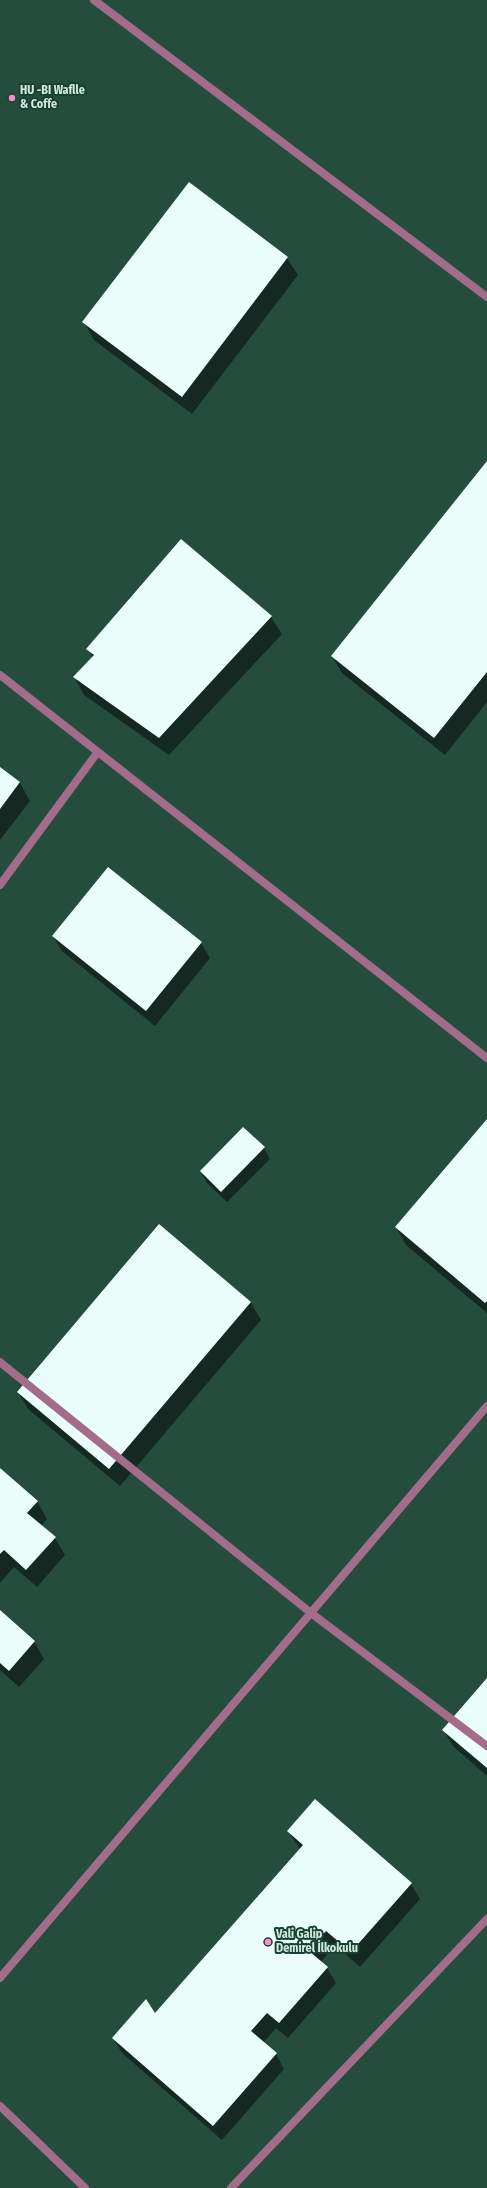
<!DOCTYPE html>
<meta charset="utf-8">
<style>
body{margin:0}
canvas{display:block;background:#244d3d}
</style>
<canvas width="487" height="2188"></canvas>
<script>
const g = document.querySelector('canvas').getContext('2d');
g.lineJoin = 'round';
function paint(path, color) { g.fillStyle = color; g.fill(path, 'evenodd'); }
function stroke(path, color, width, dash) { g.strokeStyle = color; g.lineWidth = width; g.lineCap = dash ? 'butt' : 'round'; g.setLineDash(dash || []); g.stroke(path); }
function label(font, color, halo, rows, align = 'center') {
  g.font = font + ' "Fira Sans Condensed",sans-serif'; g.lineWidth = 4; g.setLineDash([]); g.textBaseline = 'middle'; g.strokeStyle = halo; g.fillStyle = color; for (const [text, x, y, turn = 0] of rows) {
    g.save(); g.translate(x, y); g.rotate((+turn || 0) * Math.PI / 180); g.textAlign = isNaN(turn) ? turn : align; if (halo) g.strokeText(text, 0, 0); g.fillText(text, 0, 0); g.restore();
  }
}
paint(new Path2D(`
 M 287,258 L 298,275 L 192,414 L 94,340 L 84,322 Z
 M 487,462 L 487,702 L 445,755 L 342,673 L 332,656 Z
 M 181,540 L 271,617 L 282,634 L 169,755 L 84,695 L 74,677 L 93,658 L 88,649 Z
 M 0,769 L 20,783 L 30,801 L 0,840 Z
 M 53,936 L 201,943 L 210,958 L 155,1026 L 62,951 Z
 M 487,1121 L 487,1313 L 406,1245 L 396,1227 Z
 M 264,1148 L 270,1159 L 227,1202 L 207,1183 L 201,1172 Z
 M 159,1226 L 251,1303 L 261,1320 L 120,1486 L 28,1409 L 18,1392 Z
 M 0,1469 L 37,1501 L 47,1519 L 41,1526 L 55,1538 L 65,1555 L 37,1587 L 14,1567 L 0,1583 Z
 M 0,1611 L 34,1641 L 44,1659 L 19,1687 L 0,1670 Z
 M 487,1679 L 487,1776 L 454,1747 L 443,1730 Z
 M 288,1831 L 411,1884 L 420,1899 L 360,1967 L 335,1945 L 321,1962 L 327,1968 L 336,1983 L 288,2038 L 276,2028 L 263,2043 L 276,2054 L 284,2069 L 222,2140 L 122,2053 L 113,2038 L 155,2014 L 300,1849 Z`), '#0007');
paint(new Path2D(`
 M 189,182 L 288,257 L 182,397 L 82,322 Z
 M 487,461 L 487,672 L 434,738 L 331,656 Z
 M 181,539 L 272,616 L 159,738 L 73,677 L 94,655 L 86,649 Z
 M 0,767 L 20,782 L 0,809 Z
 M 108,867 L 202,942 L 146,1011 L 52,936 Z
 M 487,1119 L 487,1301 L 485,1303 L 395,1227 Z
 M 243,1127 L 265,1147 L 221,1192 L 200,1171 Z
 M 159,1224 L 251,1302 L 109,1469 L 17,1392 Z
 M 0,1468 L 38,1501 L 27,1513 L 56,1537 L 26,1570 L 4,1550 L 0,1554 Z
 M 0,1610 L 35,1641 L 9,1671 L 0,1663 Z
 M 487,1678 L 487,1768 L 442,1730 Z
 M 315,1799 L 412,1883 L 351,1952 L 326,1931 L 309,1951 L 328,1967 L 279,2023 L 267,2013 L 251,2031 L 277,2053 L 213,2126 L 112,2038 L 146,1999 L 155,2013 L 303,1845 L 287,1831 Z`), '#e9fdfa');
stroke(new Path2D(`
 M 231,2188 L 487,1919`), '#a36c89', 8);
stroke(new Path2D(`
 M 0,675 L 487,1058
 M 0,885 L 97,753
 M 0,1362 L 311,1613 L 487,1746
 M 0,1978 L 487,1406
 M 0,2106 L 85,2188`), '#a36c89', 8);
stroke(new Path2D(`
 M 94,0 L 487,297`), '#a36c89', 8);
for (const [x, y, r, color] of [
 [12,98,4,"#f98fca"],
 [268,1942,4,"#f98fca"]
]) { const dot = new Path2D(); dot.arc(x, y, r, 0, 2 * Math.PI); g.fillStyle = color; g.fill(dot); stroke(dot, '#184233', 1.5); }
label('bold 12px', '#d2e9de', '#184233', [
 ["HU -BI Waflle",20,91],
 ["& Coffe",20,105],
 ["Vali Galip",276,1935],
 ["Demirel İlkokulu",276,1949]
], 'left');
</script>
